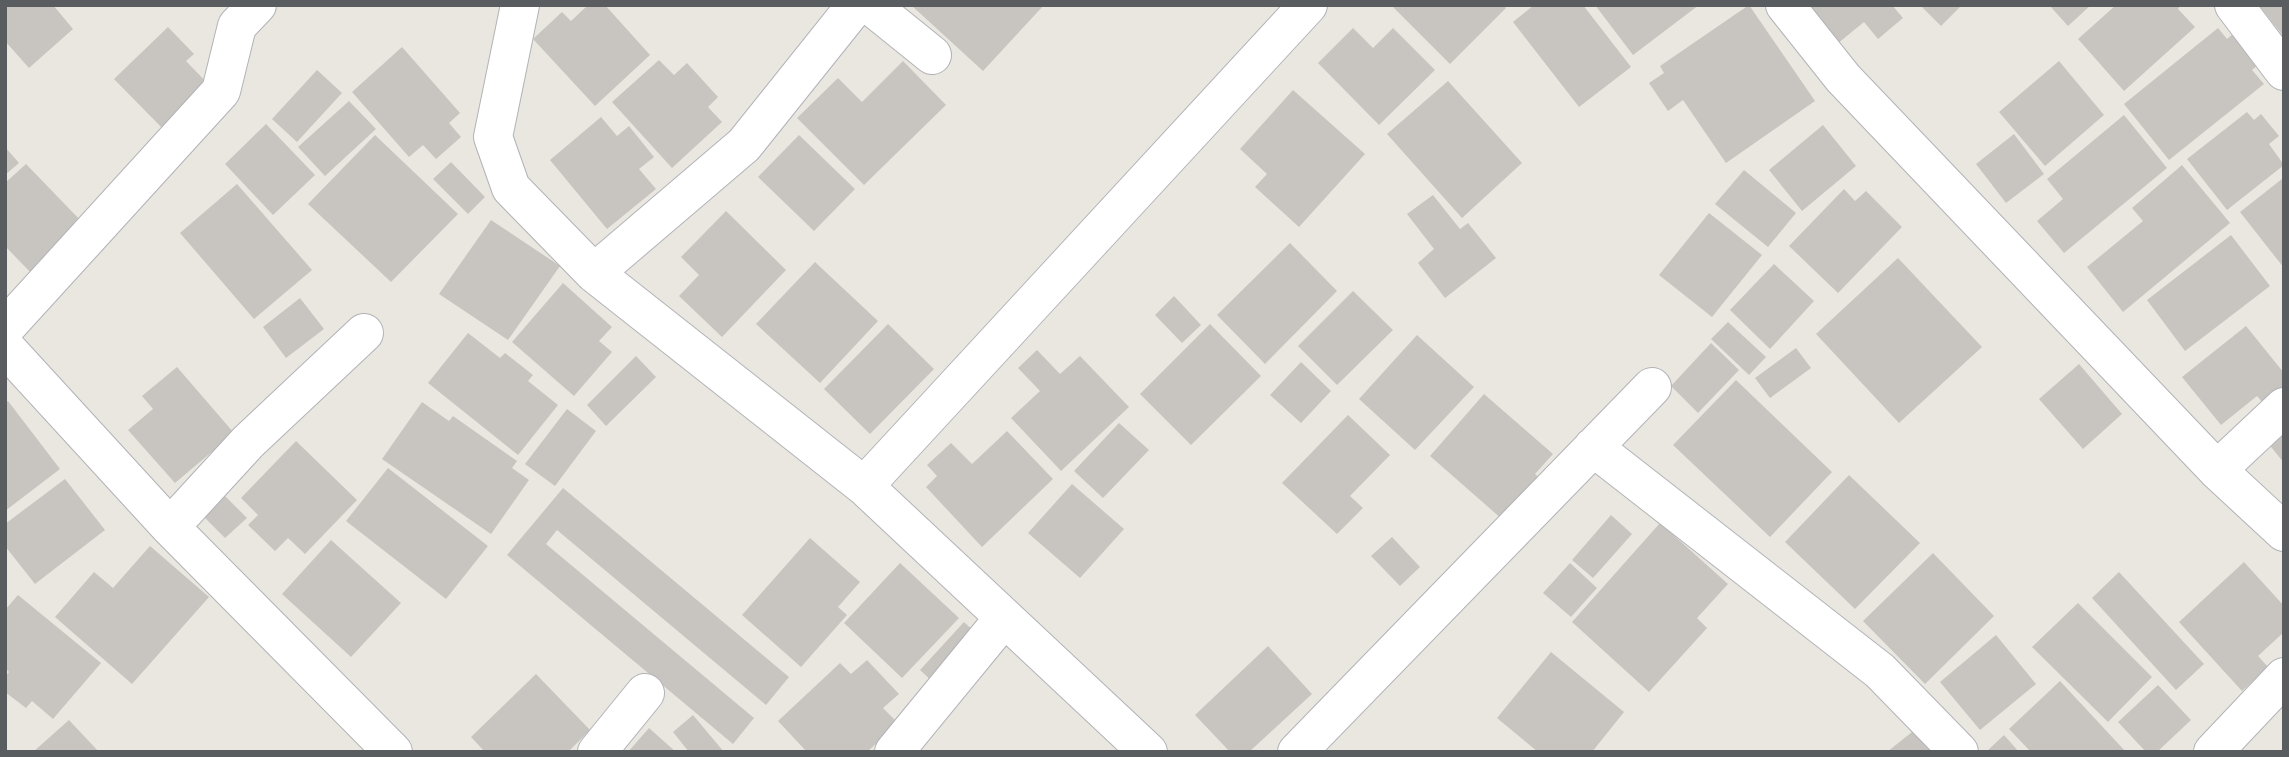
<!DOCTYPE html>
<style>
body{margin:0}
#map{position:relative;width:2289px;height:757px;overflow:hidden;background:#eae7e0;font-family:Poppins,sans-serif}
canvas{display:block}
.frame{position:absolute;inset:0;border:7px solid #595d60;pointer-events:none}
</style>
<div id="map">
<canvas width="2289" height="757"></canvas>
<div class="frame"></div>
</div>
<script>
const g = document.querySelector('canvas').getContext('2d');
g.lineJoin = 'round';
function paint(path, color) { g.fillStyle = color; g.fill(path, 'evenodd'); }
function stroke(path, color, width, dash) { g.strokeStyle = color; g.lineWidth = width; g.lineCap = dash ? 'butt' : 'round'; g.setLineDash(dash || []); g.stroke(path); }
paint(new Path2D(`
 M 5,5 L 53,5 L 73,29 L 29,68 L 5,41 Z
 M 588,5 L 605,5 L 650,55 L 595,106 L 533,39 L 562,12 L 571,21 Z
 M 911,5 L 1044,5 L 983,71 Z
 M 1391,5 L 1504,5 L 1506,8 L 1450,64 Z
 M 1534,5 L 1583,5 L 1631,67 L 1579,107 L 1513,22 Z
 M 1595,5 L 1699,5 L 1633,55 Z
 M 1749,5 L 1815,101 L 1726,163 L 1683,100 L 1668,111 L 1649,83 L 1664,73 L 1660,66 Z
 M 1796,5 L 1892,5 L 1903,18 L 1878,39 L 1864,22 L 1826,53 Z
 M 1923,5 L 1962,5 L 1941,26 L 1922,7 Z
 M 2049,5 L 2091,5 L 2068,26 Z
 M 2116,5 L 2181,5 L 2178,9 L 2195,27 L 2124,91 L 2078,39 Z
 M 2259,5 L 2284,5 L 2284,37 Z
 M 168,27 L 194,54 L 186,61 L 212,88 L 166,132 L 114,79 Z
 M 1353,28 L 1373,48 L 1393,28 L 1435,70 L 1379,125 L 1318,63 Z
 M 2218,28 L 2227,39 L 2234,33 L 2259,64 L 2252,70 L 2264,84 L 2169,160 L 2124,104 Z
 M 402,47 L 460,113 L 449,123 L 461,137 L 436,159 L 423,145 L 409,157 L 352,92 Z
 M 659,60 L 674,75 L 687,63 L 718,97 L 708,107 L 722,122 L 672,168 L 612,102 Z
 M 903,61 L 946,105 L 864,185 L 797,118 L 838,78 L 862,102 Z
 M 2059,61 L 2104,115 L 2045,166 L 1999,112 Z
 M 317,70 L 342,93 L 297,142 L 272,119 Z
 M 1448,81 L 1522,163 L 1462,218 L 1387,134 Z
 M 1293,90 L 1365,154 L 1299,227 L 1255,187 L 1267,174 L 1240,149 Z
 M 349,101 L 376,129 L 325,176 L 298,147 Z
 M 2247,112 L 2254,120 L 2261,114 L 2279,136 L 2269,144 L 2284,165 L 2227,210 L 2187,159 Z
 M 2124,115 L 2167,168 L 2064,253 L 2037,221 L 2063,199 L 2047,179 Z
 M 601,117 L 617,136 L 629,126 L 654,157 L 639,169 L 656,189 L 607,229 L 550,160 Z
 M 266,124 L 315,175 L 273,215 L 225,164 Z
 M 1823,125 L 1856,166 L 1802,211 L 1769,170 Z
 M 2014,134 L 2044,174 L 2006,203 L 1976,164 Z
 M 375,135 L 458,214 L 391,282 L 308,204 Z
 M 799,135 L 855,189 L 814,231 L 758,177 Z
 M 5,147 L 19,163 L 5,175 Z
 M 451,162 L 485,197 L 468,214 L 433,179 Z
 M 26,164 L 84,224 L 32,274 L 5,246 L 5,183 Z
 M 2182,165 L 2230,223 L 2123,312 L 2087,267 L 2143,221 L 2132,208 Z
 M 1744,170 L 1796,213 L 1768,247 L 1715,204 Z
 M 2282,179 L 2284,182 L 2284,268 L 2240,212 Z
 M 237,184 L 312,270 L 254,319 L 180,233 Z
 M 1844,189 L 1855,201 L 1866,191 L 1902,227 L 1838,293 L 1789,246 Z
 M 1433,195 L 1460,229 L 1468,223 L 1496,258 L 1445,298 L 1418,263 L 1434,249 L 1407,214 Z
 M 726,211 L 786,270 L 722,337 L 679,296 L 699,275 L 681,257 Z
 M 1709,213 L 1762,255 L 1712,317 L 1659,275 Z
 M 491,220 L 560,266 L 508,340 L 439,294 Z
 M 2231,235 L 2270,286 L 2185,351 L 2147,300 Z
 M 1290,243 L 1337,291 L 1265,364 L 1217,315 Z
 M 1898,258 L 1982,347 L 1899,423 L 1816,334 Z
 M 815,262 L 878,321 L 820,383 L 756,324 Z
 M 1774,264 L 1814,301 L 1770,349 L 1730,310 Z
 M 563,283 L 612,327 L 599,341 L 612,352 L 574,396 L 512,342 Z
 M 1353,291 L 1393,330 L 1337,385 L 1298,346 Z
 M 1174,296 L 1201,325 L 1182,343 L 1155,315 Z
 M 300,298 L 324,329 L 286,358 L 263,327 Z
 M 1728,322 L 1766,357 L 1749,375 L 1711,339 Z
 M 888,324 L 934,369 L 870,434 L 824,389 Z
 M 1210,324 L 1261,376 L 1191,445 L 1140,394 Z
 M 2246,326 L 2284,373 L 2284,400 L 2270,411 L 2257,396 L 2221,425 L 2182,377 Z
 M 468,333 L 500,358 L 505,353 L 533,375 L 528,381 L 558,405 L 518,455 L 428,383 Z
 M 1417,335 L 1474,387 L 1415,450 L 1359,399 Z
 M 1711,343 L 1739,370 L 1698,413 L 1671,386 Z
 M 1796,348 L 1811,368 L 1770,398 L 1755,378 Z
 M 1037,350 L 1060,374 L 1080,356 L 1129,407 L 1061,471 L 1011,418 L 1040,391 L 1018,368 Z
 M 636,356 L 656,377 L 606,426 L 587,405 Z
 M 1301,362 L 1331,391 L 1301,423 L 1270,395 Z
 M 2079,364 L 2122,414 L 2083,449 L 2039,399 Z
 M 177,367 L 234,433 L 175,483 L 128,430 L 153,409 L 142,396 Z
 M 1736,380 L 1832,472 L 1770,537 L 1673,445 Z
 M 1484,394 L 1553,454 L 1535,474 L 1548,486 L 1511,527 L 1430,456 Z
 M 8,401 L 60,469 L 5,511 L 5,403 Z
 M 422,402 L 449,421 L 453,416 L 517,461 L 512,468 L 529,480 L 491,534 L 382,459 Z
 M 567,409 L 596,431 L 555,486 L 525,464 Z
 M 1348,415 L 1390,455 L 1350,496 L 1363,508 L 1337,534 L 1282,483 Z
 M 1119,423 L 1149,450 L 1103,498 L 1074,471 Z
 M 1007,431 L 1053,479 L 982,547 L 926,487 L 937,476 L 927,465 L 951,443 L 972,464 Z
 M 2284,431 L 2284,463 L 2268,443 Z
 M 296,441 L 357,500 L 305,554 L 288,538 L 275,551 L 248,525 L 258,515 L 241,498 Z
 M 388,468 L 488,546 L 446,599 L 346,521 Z
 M 1849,475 L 1920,543 L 1855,609 L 1785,542 Z
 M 65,479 L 105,530 L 35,584 L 5,546 L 5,524 Z
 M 1072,484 L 1124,529 L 1080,578 L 1028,533 Z
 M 563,488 L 789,677 L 766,705 L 557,530 L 546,544 L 754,718 L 733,744 L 507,555 Z
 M 225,496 L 247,518 L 225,538 L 203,516 Z
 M 1611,515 L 1632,534 L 1593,578 L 1572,560 Z
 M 1660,523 L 1728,584 L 1697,618 L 1707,628 L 1649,692 L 1572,622 Z
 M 1392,537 L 1420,567 L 1400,586 L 1371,556 Z
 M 810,538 L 860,582 L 838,607 L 847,615 L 801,667 L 742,615 Z
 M 331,540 L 401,603 L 351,657 L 282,594 Z
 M 150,546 L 209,597 L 132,684 L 55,617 L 94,572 L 113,588 Z
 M 1933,553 L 1994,616 L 1925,684 L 1863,621 Z
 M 2244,562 L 2284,606 L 2284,632 L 2258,656 L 2268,667 L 2242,691 L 2179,622 Z
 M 900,563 L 959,618 L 902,678 L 844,623 Z
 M 1570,563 L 1597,588 L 1571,617 L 1543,593 Z
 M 2119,572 L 2204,664 L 2176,690 L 2092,598 Z
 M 18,595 L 101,663 L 53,719 L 32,701 L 26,708 L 5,692 L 5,677 L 9,672 L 5,668 L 5,610 Z
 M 2078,603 L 2152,677 L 2108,722 L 2032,647 Z
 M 964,622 L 979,636 L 935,684 L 920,670 Z
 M 1996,635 L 2036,684 L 1980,730 L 1940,682 Z
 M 1268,646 L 1312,694 L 1249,752 L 1230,752 L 1195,715 Z
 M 1551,652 L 1624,712 L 1592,752 L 1538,752 L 1497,718 Z
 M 867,660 L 899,694 L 883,708 L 898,723 L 867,752 L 807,752 L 778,721 L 840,663 L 851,674 Z
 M 536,674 L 590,730 L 568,752 L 485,752 L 471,737 Z
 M 2060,681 L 2126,752 L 2031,752 L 2009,729 Z
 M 2158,685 L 2191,720 L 2157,752 L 2146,752 L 2118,722 Z
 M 693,715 L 724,752 L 689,752 L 673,732 Z
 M 69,720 L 99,752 L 33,752 Z
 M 649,728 L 676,752 L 628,752 Z
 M 1917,728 L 1936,752 L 1887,752 Z
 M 2004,735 L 2019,752 L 1986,752 Z`), '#c8c4c0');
const minor = new Path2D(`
 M 520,5 L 493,137 L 511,188 L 594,273 L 864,486 L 1148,752
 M 870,5 L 932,55
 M 1785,5 L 1843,78 L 2217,470 L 2284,532
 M 2234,5 L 2284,71
 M 594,273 L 744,145 L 856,5
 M 5,328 L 221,91 L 237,26 L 257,5
 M 5,347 L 170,527 L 393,752
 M 1593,447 L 1880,671 L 1959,752
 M 2217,470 L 2284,407
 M 864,486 L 1308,5
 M 170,527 L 248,442 L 364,333
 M 597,752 L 645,693
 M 894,752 L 1004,618
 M 1297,752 L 1652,387
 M 2213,752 L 2284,677`);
stroke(minor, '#b1b3b7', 40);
stroke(minor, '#fff', 38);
</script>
